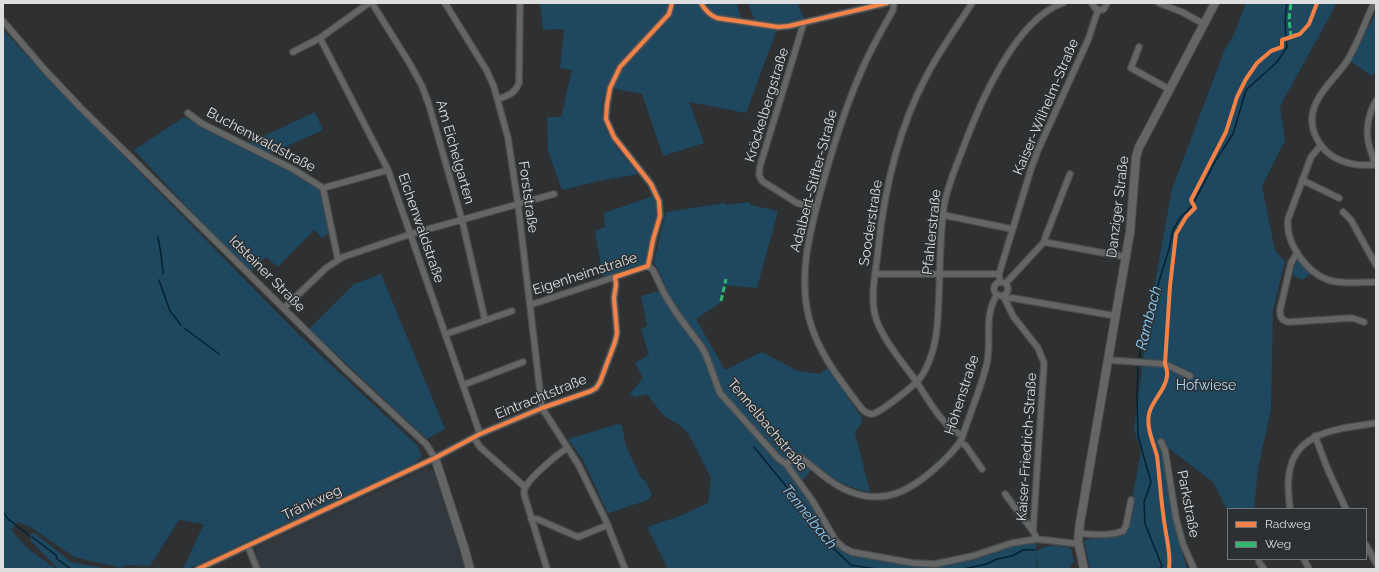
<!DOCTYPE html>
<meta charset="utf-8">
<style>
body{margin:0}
#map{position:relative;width:1379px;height:572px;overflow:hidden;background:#2e3031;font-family:Raleway,sans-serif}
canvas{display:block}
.frame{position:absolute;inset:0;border:4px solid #dcdedf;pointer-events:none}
.legend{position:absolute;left:1227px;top:508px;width:140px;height:52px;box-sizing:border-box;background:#2d3032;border:1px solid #737677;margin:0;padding:5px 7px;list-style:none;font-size:12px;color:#dcdedf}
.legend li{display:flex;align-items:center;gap:8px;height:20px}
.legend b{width:20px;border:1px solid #737677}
</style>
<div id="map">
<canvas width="1379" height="572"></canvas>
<div class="frame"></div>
<ul class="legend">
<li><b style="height:5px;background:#f48246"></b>Radweg</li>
<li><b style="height:5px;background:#33b770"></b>Weg</li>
</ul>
</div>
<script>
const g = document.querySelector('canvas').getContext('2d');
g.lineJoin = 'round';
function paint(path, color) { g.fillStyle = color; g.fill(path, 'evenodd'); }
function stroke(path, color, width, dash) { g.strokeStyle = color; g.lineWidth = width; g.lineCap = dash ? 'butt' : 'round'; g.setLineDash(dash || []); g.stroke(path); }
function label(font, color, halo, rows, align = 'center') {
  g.font = font + ' Raleway,sans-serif'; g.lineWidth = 3; g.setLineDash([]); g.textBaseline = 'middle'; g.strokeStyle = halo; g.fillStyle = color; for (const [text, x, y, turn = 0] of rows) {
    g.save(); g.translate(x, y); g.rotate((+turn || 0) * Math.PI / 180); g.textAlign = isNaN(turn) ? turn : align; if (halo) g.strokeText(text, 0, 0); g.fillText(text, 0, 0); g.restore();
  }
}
paint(new Path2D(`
 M 427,468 L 432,470 L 435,474 L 461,550 L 465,566 L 462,569 L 260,569 L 255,549 L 258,546 Z`), '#32393e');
paint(new Path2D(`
 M 540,3 L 669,3 L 667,12 C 644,38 593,83 603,121 C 608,141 626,159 638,174 L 599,181 L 562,190 L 548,151 L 547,117 L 561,117 L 572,70 L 560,68 L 564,29 L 543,30 Z
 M 673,3 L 698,3 L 706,16 L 711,19 L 777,29 L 746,113 L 689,102 L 704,143 L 663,156 L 642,94 L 611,88 L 621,68 L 670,14 Z
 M 702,3 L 736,3 L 742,20 L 713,15 Z
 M 748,3 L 797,3 L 804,18 L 786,24 L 755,21 Z
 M 1246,3 L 1336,3 L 1332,12 L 1280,106 L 1285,140 L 1262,186 L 1275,251 L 1285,261 L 1273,310 L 1271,409 L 1258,469 L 1254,509 L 1228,509 L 1228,512 L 1213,482 L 1167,447 L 1163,451 C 1169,491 1175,530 1187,569 L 1090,569 L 1084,540 L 1122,536 L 1126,532 L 1141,452 L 1134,429 L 1149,316 L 1172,189 L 1225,49 L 1234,35 Z
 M 1376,11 L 1376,71 L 1372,76 L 1350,61 L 1372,21 Z
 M 3,30 L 57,88 L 300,336 L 416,444 L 422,456 L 415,463 L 190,568 L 183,569 L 204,524 L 179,520 L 150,566 L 125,565 L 122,568 L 74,557 L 32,528 L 18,522 L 11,530 L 28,549 L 56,569 L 3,569 Z
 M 315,112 L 323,130 L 270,154 L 249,143 Z
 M 184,117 L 293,171 L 322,190 L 330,232 L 322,238 L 314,230 L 278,267 L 266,257 L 251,272 L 202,223 L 134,150 Z
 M 653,196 L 657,212 L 646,263 L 603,277 L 595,231 L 605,227 L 604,213 Z
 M 749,202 L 751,205 L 778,211 L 757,288 L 723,285 L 720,303 L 696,319 L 725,370 L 762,352 L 798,371 L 820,374 L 828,368 L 862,418 L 861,423 L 855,433 L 870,492 C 849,489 832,478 815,466 L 800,483 L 836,541 L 852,552 L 935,564 L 1037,539 L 1036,552 C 1047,543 1058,546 1071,548 L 1074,561 L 1068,569 L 1039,569 L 1037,566 L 1036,553 L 1036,569 L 668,569 L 647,527 L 680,516 L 708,503 L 711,478 L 688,433 L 678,424 L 664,416 L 647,394 L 635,397 L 630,394 L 643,378 L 635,363 L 649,355 L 641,329 L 647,326 L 641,296 L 667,289 L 654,262 L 666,212 L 725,203 L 726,205 Z
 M 1298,260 L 1310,274 L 1303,280 L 1293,276 L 1293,269 Z
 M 381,274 L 445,429 L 427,439 L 309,329 L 354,284 Z
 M 618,424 L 622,426 L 626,446 L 640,476 L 647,483 L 652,495 L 648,500 L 609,513 L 607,512 L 584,462 L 568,439 Z
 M 35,533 L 71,562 L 108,569 L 58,569 L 31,541 L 30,534 Z`), '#1e4760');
stroke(new Path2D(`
 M 158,237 L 161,254 L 163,273
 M 159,280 L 170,311 L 181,325
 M 184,328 L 219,354
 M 754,447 L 799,502 L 832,547 L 851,565 L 876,569
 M 3,512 L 8,519 L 30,536
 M 32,537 L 56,555 L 57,559 L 71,569
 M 963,569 L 987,564 L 997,559 L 1012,556 L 1023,550 L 1035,550
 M 1160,569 L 1162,566 L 1145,524 L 1144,502 L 1151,482 L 1138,436 L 1137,396 L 1138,366 L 1143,334 L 1169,249 L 1173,230 L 1180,218 L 1192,206 L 1216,160 L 1233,134 L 1246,90 L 1277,62 L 1287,47 C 1285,32 1284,18 1287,3`), '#042130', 1.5);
const street = new Path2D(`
 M 372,3 L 410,64 L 422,86 L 429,105 L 462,220 L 485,320
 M 445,3 L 487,71 L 494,87 L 508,138 L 518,204 L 542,408 L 578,464 L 606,521 L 625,569
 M 701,3 C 705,10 709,15 717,18 L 778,27 L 789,26 L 887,3
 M 894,3 L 893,10 C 882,30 870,50 861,72 C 844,110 832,150 821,190 C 810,232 798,274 809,318 C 818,353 840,380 862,409 C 864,411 868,414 872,414 C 880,413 915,385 920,378 C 926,371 929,362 932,353 C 938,334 938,314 939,294 C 940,265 940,235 944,206 C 947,187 955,169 962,151 C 978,107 1015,19 1063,3
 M 1092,3 L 1095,8 L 1100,10 L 1104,9 L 1107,3
 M 1159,3 L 1182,12 L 1204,24
 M 1374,3 C 1365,22 1358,43 1347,61 C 1338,75 1323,87 1316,103 C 1304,129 1322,157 1349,163 C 1357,166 1367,165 1376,165
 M 3,21 L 45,70 L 80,107 L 346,370 L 426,444 L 435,458
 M 804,22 L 760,166 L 759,175 L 762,181 L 797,203 L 816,208
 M 320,38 L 388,170 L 480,434
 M 1139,47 L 1131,68 L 1169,89
 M 293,52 L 320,38 L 369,3
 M 498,99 C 508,96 515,93 519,83 L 520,3
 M 188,113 L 201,123 L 293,169 L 323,188 L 388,170
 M 1321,145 L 1311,157 L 1288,219 C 1285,244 1308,275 1332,281 C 1347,284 1362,282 1376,282
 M 1374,165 C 1374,156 1369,149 1368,140 C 1366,127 1369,112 1376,101
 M 1302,180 L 1339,198
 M 323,188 L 338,260
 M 1343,212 L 1351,220 L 1376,265
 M 943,215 L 1012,229
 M 1044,242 L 1045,238 L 1070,174
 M 1297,253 L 1291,263 L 1280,310 C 1280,317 1281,320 1288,322 L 1352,318 L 1364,322
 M 648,266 L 653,270 L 665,295 L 677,314 L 701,346 L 706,355 L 720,393 L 778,458 L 786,464 L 812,500 L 836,541 L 844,548 L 852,552 L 913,563 L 935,564 L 973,556 L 1012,543 L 1037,539 L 1079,544
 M 648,266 L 653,240 L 660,216 L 659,201 L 651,184 L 614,137 L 606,119 L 607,105 L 610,88 L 620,67 L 669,14 L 672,3
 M 875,274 L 999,274
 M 1000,282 L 999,274 L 1031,169 L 1038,150 L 1088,40 L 1098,10
 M994 289a7 7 0 1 1 14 0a7 7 0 1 1-14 0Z
 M 1006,283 L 1044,242 L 1126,257
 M 1003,295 L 1013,316 L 1038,348 L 1044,363 L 1033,531 L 1037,539
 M 1006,299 L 1012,298 L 1116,316
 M 530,305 L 648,266
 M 284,308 L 326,268 L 343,257 L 411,234 L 554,194
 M 446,334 L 512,311
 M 1108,360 L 1165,364 L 1190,376
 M 463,385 L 523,362
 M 963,435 C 945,431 926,396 916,381 C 903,363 880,336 875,315 C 870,295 876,271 878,251 C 884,190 898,129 927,75 C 940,50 957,27 972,3
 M 1315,436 L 1328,470 L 1346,509
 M 474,438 L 480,447 L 525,487
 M 960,442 L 966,446 L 982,469
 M 1161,442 L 1165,450 L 1176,518 L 1183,544 L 1194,569
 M 786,464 L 794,458 L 800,457 C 805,460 809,465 814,468 C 823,476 834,484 844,489 C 883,508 912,490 940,464 C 948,456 957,449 962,438 C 970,413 981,388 987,363 C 992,337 983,319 997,294
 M 1005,494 L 1033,531
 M 1290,509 C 1289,498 1287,486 1289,475 C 1294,430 1341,429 1376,423
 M 531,519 L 537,519 L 578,537 L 608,525
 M 1079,533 C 1093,535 1110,536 1123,531 L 1126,526 L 1131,500
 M 1366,545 L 1376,563
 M 248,546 L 257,569
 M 1304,559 L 1309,569
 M 1259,562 L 1264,569
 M 198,569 L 435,458 L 480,434 L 542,408 L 591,391 L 596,388 L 600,382 L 615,342 L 617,333 L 614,298 L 616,285 L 615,277
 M 547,569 L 524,494 C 524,491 524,489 526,486 C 532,476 558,453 568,448`);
const secondary = new Path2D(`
 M 435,458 L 464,547 L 470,569
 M 1084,569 L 1078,541 L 1080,523 L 1130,232 L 1136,157 L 1139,147 L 1145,136 L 1215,3`);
stroke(street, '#4a4c4d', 8);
stroke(secondary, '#4a4c4d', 10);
stroke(street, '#646666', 5.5);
stroke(secondary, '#646666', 8);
stroke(new Path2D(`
 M 1291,37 L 1289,19 L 1291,3
 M 721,301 L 726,279`), '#33b770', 3, [6, 3]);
stroke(new Path2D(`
 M 701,3 C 705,10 709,15 717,18 L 778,27 L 789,26 L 887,3
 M 198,569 L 435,458 L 480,434 L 542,408 L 591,391 L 596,388 L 600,382 L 615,342 L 617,333 L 614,298 L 616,285 L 615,277 L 648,266 L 653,240 L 660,216 L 659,201 L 651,184 L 614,137 L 606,119 L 607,105 L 610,88 L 620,67 L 669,14 L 672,3
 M 1169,569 C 1171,554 1167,541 1165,527 C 1161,503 1160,480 1157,456 C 1154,444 1146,428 1149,414 C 1152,400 1166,390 1167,376 C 1168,372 1166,367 1165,364 L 1170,286 L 1176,234 L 1186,217 L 1195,208 L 1191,200 L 1226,132 L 1237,97 L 1246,79 L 1257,63 L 1271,51 L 1282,47 L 1282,40 L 1300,34 L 1309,24 L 1317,3`), '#f48246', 4);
label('14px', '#dcdedf', '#2d3032', [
 ["Kröckelbergstraße",767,105,-73],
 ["Kaiser-Wilhelm-Straße",1046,107,-67],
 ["Buchenwaldstraße",261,140,28],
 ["Am Eichelgarten",455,152,74],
 ["Adalbert-Stifter-Straße",814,181,-75],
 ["Forststraße",528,197,82],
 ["Danziger Straße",1118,207,-83],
 ["Sooderstraße",871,223,-81],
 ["Eichenwaldstraße",421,228,71],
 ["Pfahlerstraße",932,232,-84],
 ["Idsteiner Straße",267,274,45],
 ["Eigenheimstraße",585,274,-18],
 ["Höhenstraße",962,395,-72],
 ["Eintrachtstraße",541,397,-22],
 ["Tennelbachstraße",767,425,50],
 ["Kaiser-Friedrich-Straße",1027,447,-86],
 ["Tränkweg",312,503,-25],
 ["Parkstraße",1188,504,79]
]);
label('14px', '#acd8f6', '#2d3032', [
 ["Hofwiese",1206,386]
]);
label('italic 15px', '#8bcefb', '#2d3032', [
 ["Rambach",1149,318,-76],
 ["Tennelbach",809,517,51]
]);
</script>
